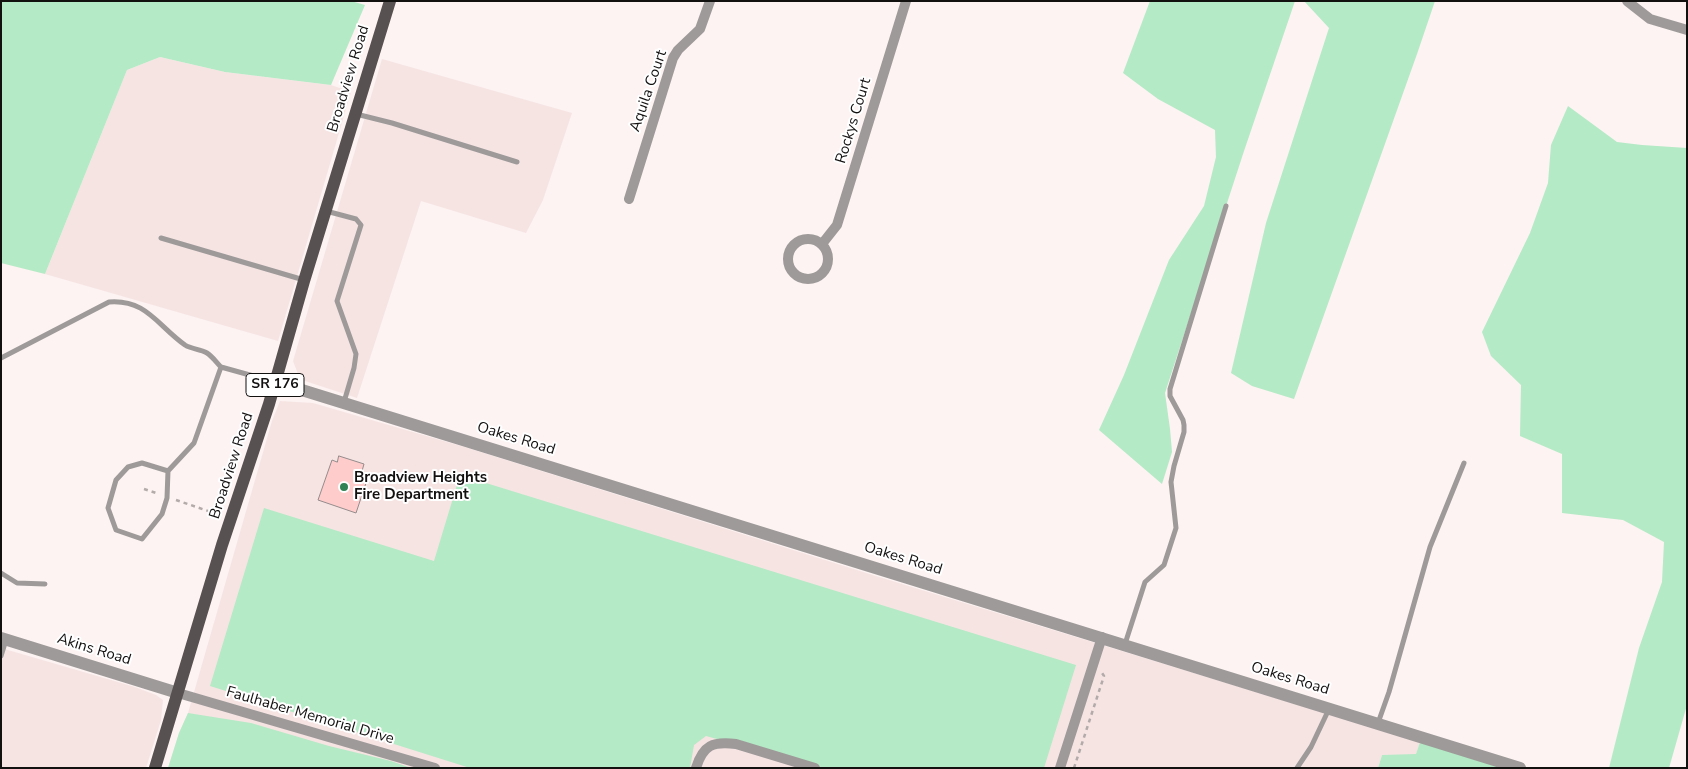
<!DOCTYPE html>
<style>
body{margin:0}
#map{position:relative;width:1688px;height:769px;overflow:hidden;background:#fcf3f2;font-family:"Nunito Sans",sans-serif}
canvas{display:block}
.frame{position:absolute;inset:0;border:2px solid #131010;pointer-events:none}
</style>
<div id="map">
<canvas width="1688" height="769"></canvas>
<div class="frame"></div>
</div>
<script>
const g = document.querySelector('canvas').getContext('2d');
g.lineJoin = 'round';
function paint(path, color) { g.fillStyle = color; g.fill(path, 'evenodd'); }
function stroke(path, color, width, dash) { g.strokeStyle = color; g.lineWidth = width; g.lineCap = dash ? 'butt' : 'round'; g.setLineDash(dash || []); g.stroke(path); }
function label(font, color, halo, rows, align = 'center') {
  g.font = font + ' "Nunito Sans",sans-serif'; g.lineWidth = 4; g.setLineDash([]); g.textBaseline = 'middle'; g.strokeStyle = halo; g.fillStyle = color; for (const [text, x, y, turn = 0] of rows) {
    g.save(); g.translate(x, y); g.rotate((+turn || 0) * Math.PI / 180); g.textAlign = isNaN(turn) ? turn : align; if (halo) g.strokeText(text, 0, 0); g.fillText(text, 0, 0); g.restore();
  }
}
paint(new Path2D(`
 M 160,57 L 225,72 L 331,85 L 351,92 L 278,341 L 45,274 L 127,70 Z
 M 382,59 L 572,113 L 543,200 L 526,233 L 421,201 L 357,398 L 302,380 L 298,374 L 293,361 Z
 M 280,401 L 313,403 L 468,448 L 876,576 L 1410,739 L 1421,739 L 1416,755 L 1382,755 L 1378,768 L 168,768 L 179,733 L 188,713 L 272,421 Z
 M 1,648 L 135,687 L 156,695 L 163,700 L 161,720 L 146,768 L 1,768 Z`), '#f6e4e3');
paint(new Path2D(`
 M 1,1 L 351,1 L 365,5 L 331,85 L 225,72 L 160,57 L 127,70 L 45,274 L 1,263 Z
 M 1150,1 L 1295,1 L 1244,151 L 1165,393 L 1170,429 L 1172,452 L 1162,484 L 1099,430 L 1124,375 L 1169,260 L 1204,206 L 1216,157 L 1215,130 L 1158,99 L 1123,73 Z
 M 1304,1 L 1435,1 L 1417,54 L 1294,399 L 1252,386 L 1231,373 L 1266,223 L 1329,28 Z
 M 1568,106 L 1617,142 L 1642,145 L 1687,148 L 1687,705 L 1669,768 L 1609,768 L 1639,648 L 1662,582 L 1664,542 L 1623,520 L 1562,513 L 1562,454 L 1520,436 L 1521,385 L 1491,356 L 1482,332 L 1530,233 L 1548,183 L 1551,145 Z
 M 460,475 L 1076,665 L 1044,768 L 822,768 L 706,736 L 694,745 L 690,768 L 470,768 L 210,686 L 264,508 L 434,561 Z
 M 188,713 L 251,723 L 329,746 L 391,761 L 411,768 L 168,768 L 179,733 Z
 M 1421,739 L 1512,768 L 1378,768 L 1382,755 L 1416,754 Z`), '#b4eac5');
const building = new Path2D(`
 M 339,456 L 364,464 L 362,471 L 369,474 L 356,513 L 318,500 L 332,460 L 337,462 Z`);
paint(building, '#fecdcb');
stroke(building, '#958c8c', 1);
stroke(new Path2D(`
 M 144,489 L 159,494
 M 176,500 L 211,512
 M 1074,768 L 1104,676 L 1102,673`), '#b2abaa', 2.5, [4, 4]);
stroke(new Path2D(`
 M 356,114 L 392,123 L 517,162
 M 326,211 L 356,219 L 361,225 L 337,301 L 356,354 L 354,368 L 344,402
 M 161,238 L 304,280
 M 1,358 L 109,302 C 146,299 157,325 185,345 C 191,349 200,349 207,353 C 212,356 217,363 221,367
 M 168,471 L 142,463 L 128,467 L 116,480 L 108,508 L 116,530 L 142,539 L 162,514 L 167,498 L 168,471 L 194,443 L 221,367 L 275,382
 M 1,573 L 17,583 L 45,584
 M 1125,644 L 1145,582 L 1164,565 L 1176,528 L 1171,482 L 1174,466 L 1184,432 L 1184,425 L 1183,420 L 1170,396 L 1170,389 L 1226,206
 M 1,656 L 6,640
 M 1378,723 L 1389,692 L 1430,547 L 1464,463
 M 1297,768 L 1311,747 L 1329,709`), '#9e9a9a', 5);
stroke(new Path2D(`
 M 1627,1 L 1650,19 L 1687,30
 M 629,199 L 673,58 L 678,50 L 700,29 L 710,1
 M788 259a20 20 0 1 1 40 0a20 20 0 1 1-40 0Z
 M 822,244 L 837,225 L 906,1
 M 178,693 L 435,768
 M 696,768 C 703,745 713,741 736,744 L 815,768
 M 1060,768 L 1102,637`), '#9e9a9a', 10);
stroke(new Path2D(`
 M 276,382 L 1520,768
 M 1,638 L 178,693`), '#9e9a9a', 12);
stroke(new Path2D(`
 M 155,768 L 222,545 L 269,404 L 304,281 L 390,1`), '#585151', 12);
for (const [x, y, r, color] of [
 [344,487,5,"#308153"]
]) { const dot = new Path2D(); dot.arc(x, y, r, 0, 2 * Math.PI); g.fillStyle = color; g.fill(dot); stroke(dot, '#fff', 2); }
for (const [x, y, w] of [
 [275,385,58]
]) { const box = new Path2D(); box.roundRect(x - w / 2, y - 11.5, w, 23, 4); g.fillStyle = '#fff'; g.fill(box); stroke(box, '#131010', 1); }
label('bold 14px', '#131010', null, [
 ["SR 176",275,385]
]);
label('15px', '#131010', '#fff', [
 ["Broadview Road",349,79,-73],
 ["Aquila Court",649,91,-71],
 ["Rockys Court",854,121,-73],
 ["Oakes Road",516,439,17],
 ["Broadview Road",232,466,-72],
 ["Oakes Road",903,559,17],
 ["Akins Road",94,650,17],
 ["Oakes Road",1290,679,17],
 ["Faulhaber Memorial Drive",310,716,16]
]);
label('bold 15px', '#131010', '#fff', [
 ["Broadview Heights",354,478],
 ["Fire Department",354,495]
], 'left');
</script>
